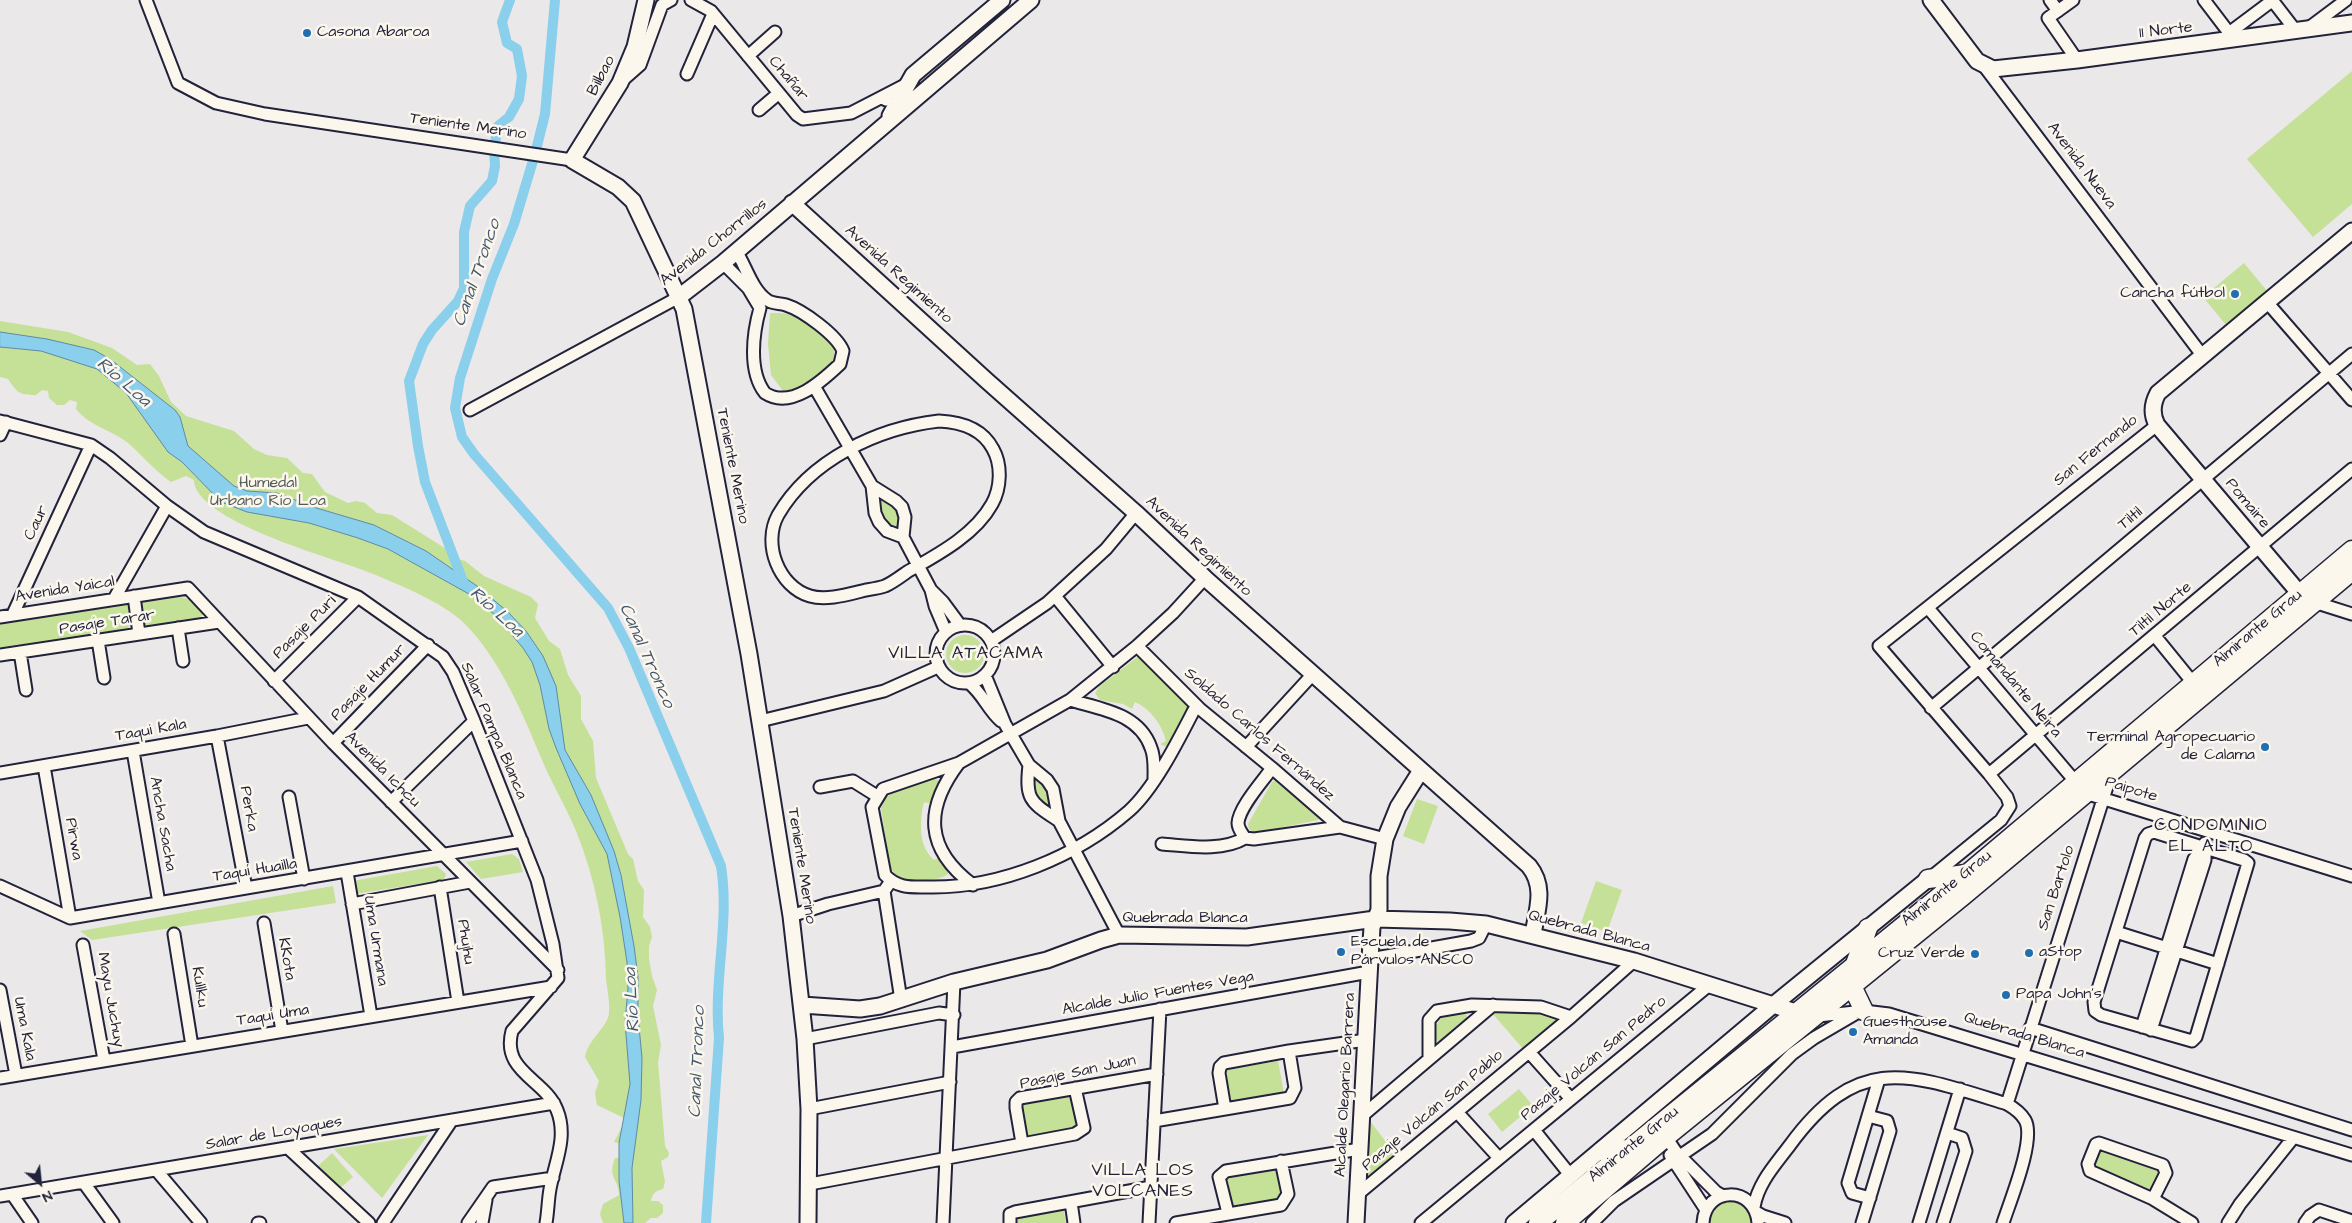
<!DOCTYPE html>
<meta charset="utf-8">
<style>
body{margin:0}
#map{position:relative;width:2352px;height:1223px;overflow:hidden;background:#ebe8e9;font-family:"Architects Daughter",sans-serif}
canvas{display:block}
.north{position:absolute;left:15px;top:1158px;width:50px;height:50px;-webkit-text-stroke:4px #fbf7ec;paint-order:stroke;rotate:152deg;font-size:14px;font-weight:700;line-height:20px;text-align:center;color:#22223b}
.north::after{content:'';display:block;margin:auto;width:18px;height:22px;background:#22223b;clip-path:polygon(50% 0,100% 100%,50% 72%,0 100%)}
</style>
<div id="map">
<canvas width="2352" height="1223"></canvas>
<div class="north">N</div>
</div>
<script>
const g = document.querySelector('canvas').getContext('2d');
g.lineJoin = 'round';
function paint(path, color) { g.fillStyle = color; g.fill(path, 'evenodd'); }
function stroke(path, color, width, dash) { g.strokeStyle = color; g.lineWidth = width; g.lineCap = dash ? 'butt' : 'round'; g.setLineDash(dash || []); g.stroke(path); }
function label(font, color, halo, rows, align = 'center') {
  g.font = font + ' "Architects Daughter",sans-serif'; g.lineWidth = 5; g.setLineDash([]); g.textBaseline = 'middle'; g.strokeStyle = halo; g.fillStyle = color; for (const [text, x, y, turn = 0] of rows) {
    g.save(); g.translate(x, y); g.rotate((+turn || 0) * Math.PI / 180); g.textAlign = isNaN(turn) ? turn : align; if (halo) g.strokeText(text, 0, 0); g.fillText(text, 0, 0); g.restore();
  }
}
paint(new Path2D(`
 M 2352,71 L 2352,204 L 2313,237 L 2247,159 Z
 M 2244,263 L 2267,291 L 2226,325 L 2203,297 Z
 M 770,313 C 803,312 811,323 834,343 L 834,362 C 818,376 804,390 783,391 L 771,375 L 768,344 Z
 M 0,321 L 68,332 L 112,348 L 137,365 L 150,364 L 159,376 L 171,402 L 186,416 L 234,431 L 254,449 L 267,455 L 287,458 L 303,473 L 312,474 L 325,492 L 348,503 L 356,501 L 365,503 L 377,513 L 392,515 L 448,550 L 458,559 L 465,561 L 484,576 L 531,597 L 538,604 L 535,618 L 549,641 L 560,649 L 568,675 L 581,696 L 581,719 L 593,741 L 596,778 L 628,854 L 633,859 L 638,881 L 644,890 L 643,917 L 650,927 L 652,937 L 649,946 L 649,959 L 652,976 L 657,990 L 653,1006 L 661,1045 L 658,1062 L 665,1146 L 669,1153 L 668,1157 L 661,1161 L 665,1182 L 663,1189 C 656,1191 652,1193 651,1201 L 658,1201 L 663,1205 L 663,1213 L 657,1218 L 651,1218 L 645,1223 L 603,1223 L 600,1214 L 603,1204 L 619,1195 C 619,1179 607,1178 615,1158 L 621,1158 L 622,1144 L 614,1142 L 626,1119 L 597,1105 L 595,1093 L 599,1081 L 585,1057 C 588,1039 608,1027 609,1013 C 610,1002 607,989 606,978 C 605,927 595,878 576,831 C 566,807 552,784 542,760 C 523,714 500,659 464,623 C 443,602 391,581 363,570 C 329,557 194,520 194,480 L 186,476 L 171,482 C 155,471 143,456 128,443 C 112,430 89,426 76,409 L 77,402 L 70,400 L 64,405 L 57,405 L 49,398 L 48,391 L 42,390 L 36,395 C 18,395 17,392 8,379 L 0,377 Z
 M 877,494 L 894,504 L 902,522 L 899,529 C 883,525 880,509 877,494 Z
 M 176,596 L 189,599 L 204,614 L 197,619 L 143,626 L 138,603 Z
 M 124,602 L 129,604 C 132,614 134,621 127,629 L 0,650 L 0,622 Z
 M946 654a19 19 0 1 1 38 0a19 19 0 1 1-38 0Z
 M 1140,655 L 1190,706 L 1172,744 L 1167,747 L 1160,744 L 1166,741 C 1162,725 1151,709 1135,702 L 1132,709 L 1123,704 L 1100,700 L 1095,693 L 1100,686 Z
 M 1031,773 C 1046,784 1055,795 1054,814 C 1038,805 1032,791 1031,773 Z
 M 930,778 L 938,780 L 940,786 L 931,804 L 925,802 L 923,805 C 920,823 918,846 934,860 L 940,857 L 947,866 L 948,874 C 942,880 914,883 905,881 C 898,879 893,874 890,868 L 881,808 C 888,787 911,785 930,778 Z
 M 1276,780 L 1281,780 L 1320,817 L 1318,820 L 1255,833 L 1249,829 L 1248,824 L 1272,782 Z
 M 1417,799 L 1438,806 L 1424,844 L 1403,836 Z
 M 512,854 L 519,859 L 523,872 L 481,879 L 466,862 Z
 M 437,866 L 446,874 L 444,880 L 355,894 L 353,881 Z
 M 1596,881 L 1622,890 L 1607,932 L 1581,923 Z
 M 333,886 L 336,903 L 92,940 L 80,931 Z
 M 1529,1010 L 1562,1019 L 1525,1051 L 1492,1013 L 1495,1011 Z
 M 1463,1012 L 1466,1014 L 1468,1020 L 1442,1043 L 1438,1042 L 1433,1035 L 1435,1027 L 1443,1015 Z
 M 1278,1061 L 1284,1093 L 1231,1102 L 1226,1070 Z
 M 1519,1089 L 1533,1106 L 1502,1132 L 1488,1114 Z
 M 1072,1094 L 1079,1129 L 1026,1139 L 1019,1104 Z
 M 1370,1121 L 1396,1155 L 1367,1177 Z
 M 428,1135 L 382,1198 L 334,1149 Z
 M 2100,1148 L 2159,1167 L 2161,1176 L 2150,1189 L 2097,1169 L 2094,1161 Z
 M 332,1153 L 353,1177 L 338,1190 L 317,1167 Z
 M 1276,1167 L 1282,1200 L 1233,1209 L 1227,1176 Z
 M 1727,1200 C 1741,1202 1750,1207 1752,1223 L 1709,1223 L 1712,1210 Z
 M 1063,1207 L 1066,1223 L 1016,1223 L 1015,1216 Z`), '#c5e097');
const water = new Path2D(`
 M 0,332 L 47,339 L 94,350 L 110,359 L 175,410 L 180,417 L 188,446 L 234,486 L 247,491 L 277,493 L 313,507 L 374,525 L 426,551 L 477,586 L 508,612 L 526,631 L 543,656 L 556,686 L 565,750 L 591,795 L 614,851 L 621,875 L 634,946 L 638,977 L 638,1016 L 642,1058 L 641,1100 L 632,1168 L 633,1223 L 624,1223 L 619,1181 L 619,1143 L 630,1084 L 625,1022 L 628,989 L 627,962 L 620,917 L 607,854 L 580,804 L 556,748 L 549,729 L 540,685 L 532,662 L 523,648 L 495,615 L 469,594 L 388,549 L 358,538 L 309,523 L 247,512 L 221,502 L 182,462 L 168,452 L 126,393 L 97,369 L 41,351 L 0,347 Z`);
paint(water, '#8acfeb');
stroke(water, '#608aa5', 1);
stroke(new Path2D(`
 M 555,0 L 545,114 L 535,154 L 514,224 L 492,279 L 460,378 L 455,408 L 462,437 L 474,454 L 608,608 L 629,648 L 721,866 C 730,923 713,981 719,1038 L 706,1223
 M 464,584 L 425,482 L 418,446 L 409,381 L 423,344 L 432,330 L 458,301 L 464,288 L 464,232 L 470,206 L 492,181 L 495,166 L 494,148 L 498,126 L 509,117 L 519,99 L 522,76 L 517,49 L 507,43 L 502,22 L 510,0`), '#8acfeb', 10);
const street = new Path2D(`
 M 146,0 L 178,83 L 216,103 L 265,114 L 572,160
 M 691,0 L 711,11 L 797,115 L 803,119 L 851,113 L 882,97
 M 2050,0 L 2058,11
 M 2073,0 L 2048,18 L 2077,60
 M 2204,0 L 2233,38
 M 2272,0 L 2296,31
 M 2310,27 L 2346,0
 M 2229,33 L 2273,0
 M 748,56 L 775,32
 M 1984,66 L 2202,355
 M 687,74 L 713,14
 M 623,80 L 640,65 L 662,5 L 671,0
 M 886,100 L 882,97 L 909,83
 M 759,110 L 779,93
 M 723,263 L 748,288 L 760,308 C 753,333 748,371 765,393 C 791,410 822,381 840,364 L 843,351 C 837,335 802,310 786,305 C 780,303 772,304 767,300 C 752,290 746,266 736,251
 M 2266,301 L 2352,400
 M 814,386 L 872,486 L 875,513 L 879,522 L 887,531 L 903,537
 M 470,410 L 679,297
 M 0,421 L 91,445 L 110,458 L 167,506 L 204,532 L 358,597 L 443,657 L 453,672 L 474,721 L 537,880 L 553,944 L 558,978 L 512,1031 C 501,1072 545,1079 557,1110 C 568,1137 555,1162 550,1189 C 548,1200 548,1212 546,1223
 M 939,421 C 961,422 982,428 993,449 C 1002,465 1001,488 992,504 C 975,535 937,555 907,572 C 900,577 892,583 885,586 C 879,588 872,589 866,590 C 849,594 827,601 810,596 C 779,587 762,544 778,515 C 810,460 877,428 939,421 Z
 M 0,435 L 6,422
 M 872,486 L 896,501 L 902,507 L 905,517 L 903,537 L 931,590 L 935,606 L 946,632
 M 931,590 L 943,602 L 960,625
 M 134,596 L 139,634
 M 1055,596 L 1113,667
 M 114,599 L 167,506
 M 2314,602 L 2352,614
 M 1928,608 L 2085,793 L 2352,876
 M 13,614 L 91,445
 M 0,617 L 188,588 L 333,743 L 558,970
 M936 654a29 29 0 1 1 58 0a29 29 0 1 1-58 0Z
 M 178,628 L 183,661
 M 2155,636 L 2194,684
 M 98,640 L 104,678
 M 991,641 L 1047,603 L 1106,549 L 1136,513
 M 1137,646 L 1200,709 L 1272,768 L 1340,827
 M 20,652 L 26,690
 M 0,655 L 219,622
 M 985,675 L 1005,724 L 1029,765 L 1047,780 L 1053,789 L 1059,821 L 1119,935
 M 274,681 L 358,597
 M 969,683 C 983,694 988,710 1001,721
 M 1070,700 C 1100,709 1139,713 1151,748 C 1155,757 1154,769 1154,779
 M 1196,706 C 1180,737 1155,788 1129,811 C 1076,857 1000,888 930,887 C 912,887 898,889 885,875 L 872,807 L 883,789 L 959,763 L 1070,700 L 1137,646 L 1173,613 L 1205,578
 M 1931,708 L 2352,354
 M 760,721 L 884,691 L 938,667
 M 217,736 L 246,888
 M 333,743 L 428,645
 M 1246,747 L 1313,674
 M 133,751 L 159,903
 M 959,763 C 924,809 925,849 973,885
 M 1029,765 C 1025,801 1031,802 1059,821
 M 44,766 L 70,918
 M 0,773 L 217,736 L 308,718
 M 1989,774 L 2352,469
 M 820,787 L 853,781 L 877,796
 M 289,797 L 304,879
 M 391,802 L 474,721
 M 2154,832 L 2244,860 L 2248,863 L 2196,1037 L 2192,1041 L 2101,1015 L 2095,1011 L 2094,1002 L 2145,838 L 2148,834 Z
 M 1245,838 C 1242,833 1238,829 1238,823 C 1239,807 1263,781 1272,768
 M 1162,844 C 1189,846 1221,852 1245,838 L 1254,839 L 1340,827 L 1385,839
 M 347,872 L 371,1016
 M 1930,878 L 2001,820 L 2010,806 L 2007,797 L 1989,774 L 1879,646 L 2157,425
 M 891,881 L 884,891 L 901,1000
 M 0,886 L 70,918 L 522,841
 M 440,887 L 458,1002
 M 352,904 L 470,882
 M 791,916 L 828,904 L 884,891
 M 264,923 L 282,1031
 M 2116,932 L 2218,964
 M 174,934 L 192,1046
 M 83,945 L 104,1060
 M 1370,959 L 1471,941 L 1479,938 L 1486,924
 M 0,990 L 16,1075
 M 1818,1016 L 1864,1011 L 1889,1014 L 2352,1155
 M 2142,1027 L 2194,859 L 2204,848
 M 2030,1028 L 2352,1130
 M 2151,1030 L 2205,860 L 2205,843
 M 805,1039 L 939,1013 L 954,1015
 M 952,1047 L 1369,972
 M 1529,1052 L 1571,1099
 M 1429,1059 L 1429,1020 L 1437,1011 L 1472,1005 L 1541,1007 L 1571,1017
 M 0,1078 L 551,987
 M 2007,1104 L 2111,774
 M 809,1109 L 950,1082
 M 1225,1109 L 1219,1073 L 1220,1067 L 1224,1063 L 1289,1051 L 1366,1040
 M 1457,1112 L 1499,1158
 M 1362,1116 L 1493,1005
 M 1154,1121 L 1290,1098 L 1295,1088 L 1289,1051
 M 1534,1130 L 1571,1176
 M 1666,1137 L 1676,1152 L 1716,1192 L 1723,1196
 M 1022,1143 L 1016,1108 L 1016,1102 L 1020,1098 L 1157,1074
 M 288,1148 L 369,1223
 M 1670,1155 L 1706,1210
 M 157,1171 L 201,1223
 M 84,1183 L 113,1223
 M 810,1184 L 1075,1134 L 1084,1128 L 1075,1088
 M 12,1194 L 32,1223
 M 1358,1194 L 1571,1017 L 1634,961
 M 0,1196 L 554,1103
 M 1870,1198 L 1852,1193 L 1848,1183 L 1879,1079
 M 2153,1199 L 2166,1173 L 2163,1165 L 2099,1143 L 2096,1144 L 2088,1164 L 2090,1171 L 2153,1199 L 2192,1223
 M 1071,1202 L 1074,1223
 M 1754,1207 C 1758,1183 1775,1165 1790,1145 C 1859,1051 1910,1074 2007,1104 C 2014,1108 2021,1113 2025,1120 C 2036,1139 2010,1201 2003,1223
 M 1756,1212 L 1763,1216 L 1785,1223
 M 1228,1213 L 1219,1177 L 1226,1171 L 1360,1149
 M 258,1223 L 260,1223
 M 383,1223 L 452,1120
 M 468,1223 L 493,1187 L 553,1178
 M 482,1223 L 486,1200
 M 943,1223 L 954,982
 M 1010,1223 L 1010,1214 L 1015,1212 L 1151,1187
 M 1149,1223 L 1160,1009
 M 1176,1223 L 1281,1205 L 1288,1194 L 1281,1161
 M 1421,1223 L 1708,986
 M 1592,1223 L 1614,1201 L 1712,1134 L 1792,1054 L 1814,1038 L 1855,1014
 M 1703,1223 C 1705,1186 1755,1185 1758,1223
 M 1862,1223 L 1890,1131 L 1887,1121 L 1868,1116
 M 1919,1223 L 1960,1089
 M 1943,1223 L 1966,1151 L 1962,1138 L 1947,1133
 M 2228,1223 L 2240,1204 L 2293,1138
 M 2305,1223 L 2310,1216 L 2319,1210 L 2352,1221`);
const secondary = new Path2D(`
 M 646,0 L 635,47 L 620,83 L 572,160 L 618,187 L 633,201 L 684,309 L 749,654 L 791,916 L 805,1039 L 809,1109 L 808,1223
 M 1931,0 L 1977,61 L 1993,69 L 2077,60 L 2352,23
 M 890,116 L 913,75 L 1002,0
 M 792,203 L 986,380 L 1136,513 L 1205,578 L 1529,866 C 1546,887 1537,910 1533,934
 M 679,297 L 723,263 L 1031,0
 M 2309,599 L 2300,594 L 2157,425 C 2151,414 2152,404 2158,393 L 2352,231
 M 802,1005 L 860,1009 L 880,1006 L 954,982 L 1047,960 L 1101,940 L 1119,935 L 1247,937 L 1375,919 L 1450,921 L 1486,924 L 1634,961 L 1805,1015
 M 1356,1223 L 1370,959 L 1372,927 L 1379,910 L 1379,876 L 1385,839 L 1398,807 L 1420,772
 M 1514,1223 L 1772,1006 L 1928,879`);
const primary = new Path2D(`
 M 1928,879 L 1966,874
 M 1855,964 L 1868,928
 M 1852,986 L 1864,1011
 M 1602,1151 L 1629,1149
 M 1538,1223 L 1967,874 L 2352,550
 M 1565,1223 L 1666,1137 L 1963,896 L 2352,571`);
stroke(street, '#22223b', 15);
stroke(secondary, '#22223b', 19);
stroke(primary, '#22223b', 21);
stroke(street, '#fbf7ec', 11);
stroke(secondary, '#fbf7ec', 15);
stroke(primary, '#fbf7ec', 18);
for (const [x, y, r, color] of [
 [307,33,5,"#1f6fb2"],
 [2235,294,5,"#1f6fb2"],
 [2265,747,5,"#1f6fb2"],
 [1341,952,5,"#1f6fb2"],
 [2029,953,5,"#1f6fb2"],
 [1975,954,5,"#1f6fb2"],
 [2006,995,5,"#1f6fb2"],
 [1853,1032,5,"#1f6fb2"]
]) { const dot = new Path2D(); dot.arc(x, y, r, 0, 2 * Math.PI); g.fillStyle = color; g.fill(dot); stroke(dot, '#fbf7ec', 2); }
label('16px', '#22223b', '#fbf7ec', [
 ["11 Norte",2166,31,-7],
 ["Bilbao",602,76,-63],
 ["Chañar",788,79,50],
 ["Teniente Merino",468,127,8],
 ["Avenida Nueva",2081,166,53],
 ["Avenida Chorrillos",714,243,-38],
 ["Avenida Regimiento",898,275,42],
 ["San Fernando",2096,451,-39],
 ["Teniente Merino",732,466,79],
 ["Pomaire",2247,504,50],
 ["Tiltil",2131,519,-40],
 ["Caur",37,523,-65],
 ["Avenida Regimiento",1198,547,43],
 ["Avenida Yaical",65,590,-9],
 ["Tiltil Norte",2161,610,-40],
 ["Pasaje Tarar",107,623,-9],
 ["Pasaje Puri",305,628,-45],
 ["Almirante Grau",2258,629,-40],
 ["Pasaje Humur",369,683,-46],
 ["Comandante Neira",2015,685,50],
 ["Taqui Kala",151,731,-10],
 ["Salar Pampa Blanca",493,731,67],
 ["Soldado Carlos Fernández",1259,735,41],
 ["Avenida Ichcu",382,770,45],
 ["Paipote",2131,790,17],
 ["Perka",248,809,80],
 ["Ancha Sacha",162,824,80],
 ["Pirwa",73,839,80],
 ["Teniente Merino",801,866,81],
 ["Taqui Huailla",255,871,-9],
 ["San Bartolo",2057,888,-72],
 ["Almirante Grau",1947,889,-39],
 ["Quebrada Blanca",1185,919],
 ["Quebrada Blanca",1589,932,15],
 ["Uma Urmana",375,941,81],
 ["Phujhu",465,942,81],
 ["KKota",286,959,80],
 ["Kullku",199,987,81],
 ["Alcalde Julio Fuentes Vega",1158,994,-10],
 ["Mayu Juchuy",110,1000,80],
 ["Taqui Uma",273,1016,-9],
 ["Uma Kala",24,1029,79],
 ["Quebrada Blanca",2024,1036,17],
 ["Pasaje Volcán San Pedro",1594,1059,-40],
 ["Pasaje San Juan",1078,1073,-12],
 ["Alcalde Olegario Barrera",1346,1085,-87],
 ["Pasaje Volcán San Pablo",1433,1111,-40],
 ["Salar de Loyoques",274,1134,-10],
 ["Almirante Grau",1634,1145,-39]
]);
label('16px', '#22223b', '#fbf7ec', [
 ["Casona Abaroa",317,33],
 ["Cancha fútbol",2225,294,"right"],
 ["Terminal Agropecuario",2255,738,"right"],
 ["de Calama",2255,756,"right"],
 ["Escuela de",1351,943],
 ["Párvulos ANSCO",1351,961],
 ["aStop",2039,953],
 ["Cruz Verde",1965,954,"right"],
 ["Papa John's",2016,995],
 ["Guesthouse",1863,1023],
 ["Amanda",1863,1041]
], 'left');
label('16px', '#535b57', '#fbf7ec', [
 ["Humedal",268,484],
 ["Urbano Río Loa",268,502]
]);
label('italic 18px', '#415670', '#fbf7ec', [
 ["Canal Tronco",478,273,-71],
 ["Río Loa",123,383,41],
 ["Río Loa",496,613,42],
 ["Canal Tronco",646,656,66],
 ["Río Loa",633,1000,-93],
 ["Canal Tronco",698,1062,-88]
]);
g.letterSpacing = '1px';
label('18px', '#22223b', '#fbf7ec', [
 ["VILLA ATACAMA",966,654],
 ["CONDOMINIO",2211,826],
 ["EL ALTO",2211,847],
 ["VILLA LOS",1143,1171],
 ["VOLCANES",1143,1192]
]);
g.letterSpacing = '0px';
</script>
